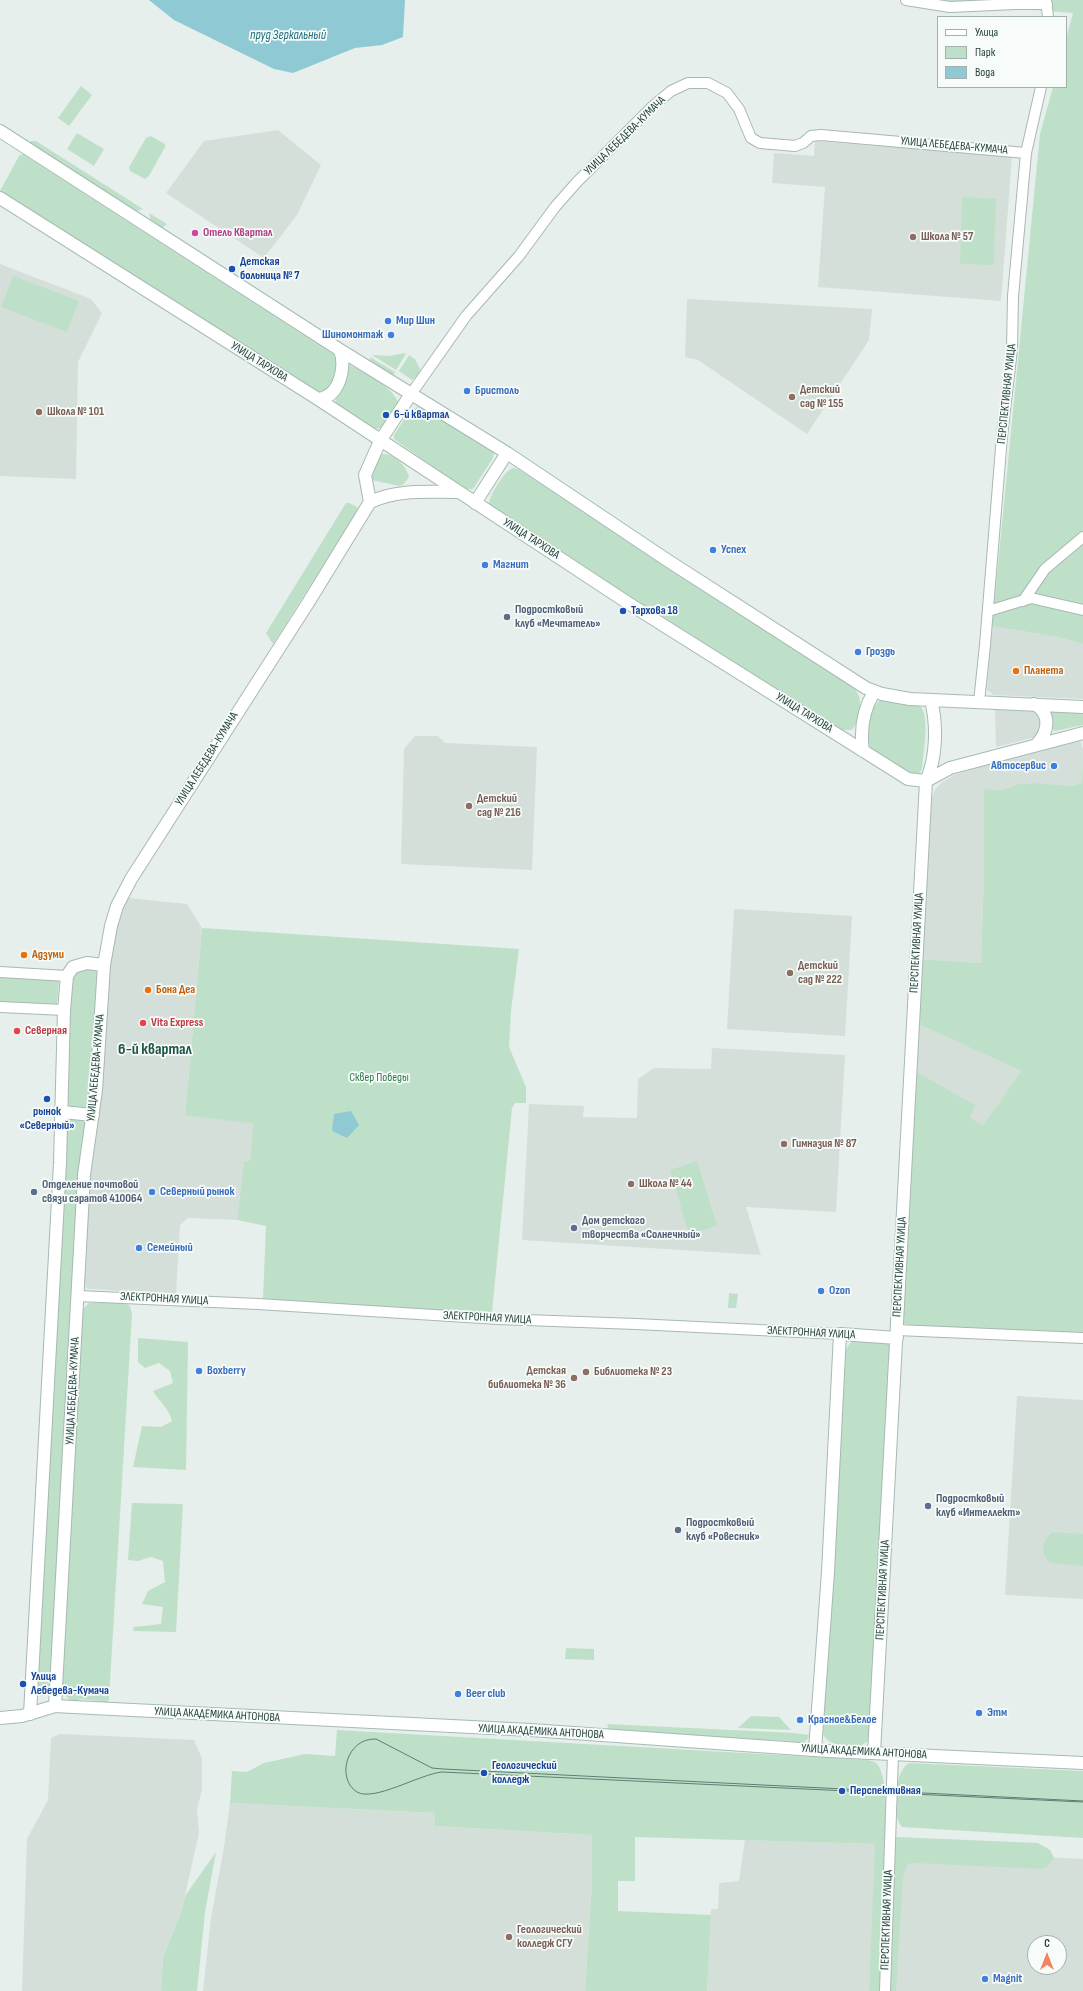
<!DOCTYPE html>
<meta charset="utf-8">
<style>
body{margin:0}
#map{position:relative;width:1083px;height:1991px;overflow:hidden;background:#e6efeb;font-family:"Sofia Sans Condensed",sans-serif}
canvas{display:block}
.legend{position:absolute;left:937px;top:16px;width:130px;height:72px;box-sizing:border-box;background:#f7fbf9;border:1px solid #a3b1ad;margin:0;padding:5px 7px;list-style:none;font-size:12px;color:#24423a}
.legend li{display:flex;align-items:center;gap:8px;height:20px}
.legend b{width:20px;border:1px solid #a3b1ad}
.north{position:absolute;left:1027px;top:1935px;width:40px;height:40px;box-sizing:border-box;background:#f7fbf9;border:1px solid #a3b1ad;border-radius:50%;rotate:0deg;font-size:11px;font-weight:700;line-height:16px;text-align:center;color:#24423a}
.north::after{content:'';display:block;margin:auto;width:14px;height:18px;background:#f4845f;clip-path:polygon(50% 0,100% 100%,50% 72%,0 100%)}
</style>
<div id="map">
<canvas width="1083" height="1991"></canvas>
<ul class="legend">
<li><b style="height:5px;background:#fff"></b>Улица</li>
<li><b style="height:11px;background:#bfe0c8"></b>Парк</li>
<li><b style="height:11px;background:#8ec9d4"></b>Вода</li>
</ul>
<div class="north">С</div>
</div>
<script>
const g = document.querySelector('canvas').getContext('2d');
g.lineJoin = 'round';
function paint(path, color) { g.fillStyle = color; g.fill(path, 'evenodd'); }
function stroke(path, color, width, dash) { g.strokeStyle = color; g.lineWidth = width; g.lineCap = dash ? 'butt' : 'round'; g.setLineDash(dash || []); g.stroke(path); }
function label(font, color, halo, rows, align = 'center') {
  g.font = font + ' "Sofia Sans Condensed",sans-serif'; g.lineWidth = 3.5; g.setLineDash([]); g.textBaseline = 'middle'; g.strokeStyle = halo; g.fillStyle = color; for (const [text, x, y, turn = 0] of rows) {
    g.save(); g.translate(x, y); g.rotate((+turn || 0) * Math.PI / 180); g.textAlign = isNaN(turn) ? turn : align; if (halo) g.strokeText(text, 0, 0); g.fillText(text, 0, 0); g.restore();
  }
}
paint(new Path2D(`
 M 278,130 L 321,165 L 297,215 L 264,258 L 166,193 L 204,141 Z
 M 815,141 L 1012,156 L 1001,301 L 818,287 L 825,187 L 772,183 L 774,153 L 814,156 Z
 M 0,264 L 91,299 L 102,313 L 78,362 L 76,479 L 0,476 Z
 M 687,299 L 872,309 L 869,340 L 807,434 L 698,360 L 685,357 Z
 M 992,626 L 1057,637 L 1083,644 L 1083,699 L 994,695 L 987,690 Z
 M 995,708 L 1037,709 L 1039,712 L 1043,732 L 1040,736 L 996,747 Z
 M 415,736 L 438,736 L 445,743 L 537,747 L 532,870 L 401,864 L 404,749 Z
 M 1080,740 L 1083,749 L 1082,782 L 1074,786 L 1037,783 L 1018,784 L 1004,790 L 984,789 L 984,870 L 981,963 L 921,959 L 932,797 L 935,790 L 942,782 L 954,775 L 1049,746 Z
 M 127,898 L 187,904 L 202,928 L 185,1114 L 253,1124 L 250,1160 L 244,1162 L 237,1220 L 188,1218 L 180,1225 L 176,1294 L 90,1289 L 86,1288 L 84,1282 L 88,1181 L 112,945 L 118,918 Z
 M 734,909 L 852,916 L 845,1036 L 727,1029 Z
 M 918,1024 L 1021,1071 L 983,1125 L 970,1119 L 916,1072 Z
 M 712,1048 L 845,1055 L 836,1212 L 746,1207 L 761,1255 L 522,1240 L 529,1104 L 584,1106 L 583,1117 L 637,1118 L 638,1079 L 654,1068 L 711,1069 Z
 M 1017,1396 L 1083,1400 L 1083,1599 L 1005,1595 Z
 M 60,1734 L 194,1740 L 202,1759 L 202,1789 L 197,1810 L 199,1833 L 181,1913 L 163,1957 L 161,1991 L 22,1991 L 27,1839 L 48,1800 L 51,1738 Z
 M 230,1803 L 435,1813 L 434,1826 L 592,1835 L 592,1882 L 585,1991 L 203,1991 L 211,1918 L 224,1847 Z
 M 745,1840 L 876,1844 L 869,1991 L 707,1991 L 711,1909 L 718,1909 L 719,1883 L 739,1881 Z
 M 898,1849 L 1083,1859 L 1083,1991 L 892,1991 ZM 1035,1943 L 1059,1943 L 1059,1967 L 1035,1967 Z`), '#d4dfda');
paint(new Path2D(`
 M 907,0 L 1083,0 L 1083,644 L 1057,637 L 992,626 L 1040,134 L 1053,87 L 1066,87 L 1066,39 L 1073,13 Z
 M 81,86 L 92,95 L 69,126 L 58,118 Z
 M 77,133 L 104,149 L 94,166 L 67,149 Z
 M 151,136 L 165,144 L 165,147 L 149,176 L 145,179 L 130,171 L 129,167 L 146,138 Z
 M 31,141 L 36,141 L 143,209 L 136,211 L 30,143 Z
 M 23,154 L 336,356 L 340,359 L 335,385 L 323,392 L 317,391 L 0,191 L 19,156 Z
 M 962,197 L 996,199 L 994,265 L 960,264 Z
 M 149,213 L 167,224 L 162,228 L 151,221 Z
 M 13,276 L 79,301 L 67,332 L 1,307 Z
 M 404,353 L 406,354 L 396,370 L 372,355 L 390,356 Z
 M 409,355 L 415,359 L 420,369 L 419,374 L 412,380 L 399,371 Z
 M 370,357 L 395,372 L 392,377 L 370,362 Z
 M 346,364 L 350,365 C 366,375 392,385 399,404 L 383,428 L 374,429 L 337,407 L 335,397 Z
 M 417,407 L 426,409 L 494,452 L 493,458 L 473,489 L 464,489 L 394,439 L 394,435 L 409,412 Z
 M 383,454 C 395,454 407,467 409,477 L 403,485 L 399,486 L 372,480 L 369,470 L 379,455 Z
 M 513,468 L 518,469 L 853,687 C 864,697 863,721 851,730 L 842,730 L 497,513 L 489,504 C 489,496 505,470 513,468 Z
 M 346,503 L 349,503 L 357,507 L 358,511 L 273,644 L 266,633 Z
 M 879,701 C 889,701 910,699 919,705 C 931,714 923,755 922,769 L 917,776 L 911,775 L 873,753 L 870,747 L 867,739 L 871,710 Z
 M 1050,711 L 1083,711 L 1083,725 L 1055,731 C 1049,728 1048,717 1050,711 Z
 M 1083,752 L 1083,1334 L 911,1325 L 903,1323 L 901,1316 L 916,1072 L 975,1105 L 970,1118 L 983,1125 L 1021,1071 L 918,1024 L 920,959 L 981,963 L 984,870 L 984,789 L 1003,790 L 1018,784 L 1037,783 L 1074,786 L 1082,782 Z
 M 202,928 L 519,949 L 511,1011 L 509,1047 L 526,1087 L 526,1103 L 515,1103 L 512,1108 L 492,1312 L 490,1314 L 263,1299 L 266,1226 L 237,1220 L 244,1162 L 250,1160 L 253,1124 L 185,1115 Z
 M 92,968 L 98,974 L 90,1104 L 81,1110 L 69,1108 L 67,1105 L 68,1011 L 73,972 Z
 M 0,977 L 59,980 L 57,1005 L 0,1002 Z
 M 72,1119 L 79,1119 L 85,1122 L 51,1692 L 49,1694 L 42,1696 L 37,1693 L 66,1122 Z
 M 697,1161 L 717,1226 L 689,1234 L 670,1170 Z
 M 729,1293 L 738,1294 L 736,1308 L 728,1308 Z
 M 123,1302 L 130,1306 L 132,1314 L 109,1699 L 107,1704 L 101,1704 L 100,1701 L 80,1699 L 77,1702 L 71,1702 L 62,1691 L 82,1310 L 89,1303 Z
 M 138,1338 L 188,1342 L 186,1470 L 133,1467 L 142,1426 L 161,1427 L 172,1421 C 169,1408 160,1403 153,1391 L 173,1383 L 170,1371 L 159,1363 L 145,1368 L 138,1362 Z
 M 857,1339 L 888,1341 L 891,1345 L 871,1737 C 868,1740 866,1744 861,1745 C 849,1748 828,1746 823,1734 L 844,1357 C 846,1349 848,1342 857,1339 Z
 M 132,1503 L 183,1504 L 176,1632 L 133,1631 L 134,1627 L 161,1624 L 163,1607 L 142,1604 L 148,1591 L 165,1582 L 163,1561 L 151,1557 L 138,1561 L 128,1560 Z
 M 1052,1532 L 1083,1534 L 1083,1566 L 1050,1563 C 1039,1551 1042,1543 1052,1532 Z
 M 566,1648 L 594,1649 L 594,1660 L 565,1659 Z
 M 751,1716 L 779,1717 L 791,1730 L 738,1728 Z
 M 607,1724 L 794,1733 L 809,1735 C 807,1743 802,1743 794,1743 L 792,1741 L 771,1740 L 767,1742 L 609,1730 Z
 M 337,1730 L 868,1760 C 871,1761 874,1761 877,1764 C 886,1774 886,1806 887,1820 L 880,1991 L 869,1991 L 875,1844 L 635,1837 L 635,1881 L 618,1881 L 618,1911 L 711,1915 L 707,1991 L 585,1991 L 592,1882 L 592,1835 L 434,1826 L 435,1813 L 230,1803 L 232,1771 L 247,1772 L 264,1763 L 305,1754 L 335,1756 Z
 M 909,1763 L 1083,1771 L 1083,1838 L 902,1827 C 891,1816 894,1771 909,1763 Z
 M 897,1837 L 1038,1843 L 1050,1850 L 1054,1858 L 1048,1866 L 1042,1869 L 911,1863 L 907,1865 L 903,1878 L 896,1991 L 886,1991 L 892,1841 Z
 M 216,1852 L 205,1912 L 197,1991 L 161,1991 L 163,1957 L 181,1913 L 185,1896 Z`), '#bfe0c8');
paint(new Path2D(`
 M 149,0 L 405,0 L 403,37 L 382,45 L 355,48 L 293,73 L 274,69 L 174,20 Z
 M 351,1111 L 359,1125 L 347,1138 L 332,1131 L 334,1114 Z`), '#8ec9d4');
const minor = new Path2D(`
 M 906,0 L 950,7 L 1016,4 L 1047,4
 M 1046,0 L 1048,17
 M 411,394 L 466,316 L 519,256 L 555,207 L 577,182 L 653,106 L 671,91 L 688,83 L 708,83 L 727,93 L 739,109 L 751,138 L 760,143 L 795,146 L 803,143 L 811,136 L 821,135 L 1026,153
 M 1023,601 L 1045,569 L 1083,537
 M 988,611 L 1031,598 L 1083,610
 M 979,702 L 985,645 L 1002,436 L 1012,349 L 1013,296 L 1026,153 L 1041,87
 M 0,972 L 67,976
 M 0,1007 L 64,1010
 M 78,1296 L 258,1304 L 498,1319 L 636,1324 L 840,1334
 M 897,1330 L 1083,1338
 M 885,1991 L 893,1754`);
const tertiary = new Path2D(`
 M 370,502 L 365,475 L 380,441
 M 62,1112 L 93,1115
 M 55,1706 L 84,1175 L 96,1090 L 104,965 L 111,926 L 117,906 L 131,879 L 308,603 L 370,502 C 397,489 428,492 458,492
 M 30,1714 L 60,1163 L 64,1010 L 67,976 L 73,967 L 87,963 L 104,965
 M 815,1750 L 828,1572 L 840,1334 L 897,1338
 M 874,1753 L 926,781`);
const secondary = new Path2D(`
 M 0,131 L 340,350 L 507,453 L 667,560 L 866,688 L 882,694 L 910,699 L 1083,707
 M 0,198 L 318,399 L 628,603 L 908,779 L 926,781 L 950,768 L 1083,733
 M 318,399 C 340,397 346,367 340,350
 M 380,441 L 411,394
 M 475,503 L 507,453
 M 1034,704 C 1051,713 1049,731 1037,744
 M 863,751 C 860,730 863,710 874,692
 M 926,781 C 937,758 937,724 931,700
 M 0,1718 L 22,1716 L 55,1706 L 73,1707 L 531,1730 L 828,1751 L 1083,1763`);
stroke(minor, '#a8b8b2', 12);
stroke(tertiary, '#a8b8b2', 14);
stroke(secondary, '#a4bbb3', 14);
stroke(minor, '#fff', 10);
stroke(tertiary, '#fff', 12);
stroke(secondary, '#fff', 12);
stroke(new Path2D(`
 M 1083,1801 L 443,1769 L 432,1768 L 376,1739 C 346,1738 336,1779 357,1792 C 374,1802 420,1774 442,1772 L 1083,1802`), '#5f7d75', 1);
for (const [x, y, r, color] of [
 [195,233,4,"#d1479c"],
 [913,237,4,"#8d6e63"],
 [232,269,4,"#1a4fb4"],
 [388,321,4,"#3f7fe0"],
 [391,335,4,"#3f7fe0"],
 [467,391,4,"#3f7fe0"],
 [792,397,4,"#8d6e63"],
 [39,412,4,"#8d6e63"],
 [386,415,4,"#1a4fb4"],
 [713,550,4,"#3f7fe0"],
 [485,565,4,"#3f7fe0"],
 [623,611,4,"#1a4fb4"],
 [507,617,4,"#5c6f8a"],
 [858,652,4,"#3f7fe0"],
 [1016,671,4,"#e8710a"],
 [1054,766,4,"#3f7fe0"],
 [469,806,4,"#8d6e63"],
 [24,955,4,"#e8710a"],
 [790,973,4,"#8d6e63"],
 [148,990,4,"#e8710a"],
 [143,1023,4,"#e0444e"],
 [17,1031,4,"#e0444e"],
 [47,1099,4,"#1a4fb4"],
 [784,1144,4,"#8d6e63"],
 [631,1184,4,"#8d6e63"],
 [34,1192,4,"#5c6f8a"],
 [152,1192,4,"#3f7fe0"],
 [574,1228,4,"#5c6f8a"],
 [139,1248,4,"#3f7fe0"],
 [821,1291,4,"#3f7fe0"],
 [199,1371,4,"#3f7fe0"],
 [586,1372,4,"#8d6e63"],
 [574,1378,4,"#8d6e63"],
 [928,1506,4,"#5c6f8a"],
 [678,1530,4,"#5c6f8a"],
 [23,1684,4,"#1a4fb4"],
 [458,1694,4,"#3f7fe0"],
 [979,1713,4,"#3f7fe0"],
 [800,1720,4,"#3f7fe0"],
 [484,1773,4,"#1a4fb4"],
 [842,1791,4,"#1a4fb4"],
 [509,1937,4,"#8d6e63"],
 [985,1979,4,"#3f7fe0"]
]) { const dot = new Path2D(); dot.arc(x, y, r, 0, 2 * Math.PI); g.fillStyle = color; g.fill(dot); stroke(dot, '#f7fbf9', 1.5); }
label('12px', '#24423a', '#f7fbf9', [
 ["УЛИЦА ЛЕБЕДЕВА-КУМАЧА",625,136,-44],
 ["УЛИЦА ЛЕБЕДЕВА-КУМАЧА",954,146,5],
 ["УЛИЦА ТАРХОВА",259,362,32],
 ["ПЕРСПЕКТИВНАЯ УЛИЦА",1007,394,-84],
 ["УЛИЦА ТАРХОВА",531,539,33],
 ["УЛИЦА ТАРХОВА",804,713,32],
 ["УЛИЦА ЛЕБЕДЕВА-КУМАЧА",207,759,-58],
 ["ПЕРСПЕКТИВНАЯ УЛИЦА",917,943,-87],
 ["УЛИЦА ЛЕБЕДЕВА-КУМАЧА",96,1068,-85],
 ["ПЕРСПЕКТИВНАЯ УЛИЦА",900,1267,-87],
 ["ЭЛЕКТРОННАЯ УЛИЦА",164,1299,3],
 ["ЭЛЕКТРОННАЯ УЛИЦА",487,1318,3],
 ["ЭЛЕКТРОННАЯ УЛИЦА",811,1333,3],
 ["УЛИЦА ЛЕБЕДЕВА-КУМАЧА",73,1391,-87],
 ["ПЕРСПЕКТИВНАЯ УЛИЦА",883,1590,-87],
 ["УЛИЦА АКАДЕМИКА АНТОНОВА",217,1715,3],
 ["УЛИЦА АКАДЕМИКА АНТОНОВА",541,1732,3],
 ["УЛИЦА АКАДЕМИКА АНТОНОВА",864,1752,3],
 ["ПЕРСПЕКТИВНАЯ УЛИЦА",887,1920,-88]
]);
label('bold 12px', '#b23c85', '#f7fbf9', [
 ["Отель Квартал",203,233]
], 'left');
label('bold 12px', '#785e54', '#f7fbf9', [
 ["Школа № 57",921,237],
 ["Детский",800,390],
 ["сад № 155",800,404],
 ["Школа № 101",47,412],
 ["Детский",477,799],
 ["сад № 216",477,813],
 ["Детский",798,966],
 ["сад № 222",798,980],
 ["Гимназия № 87",792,1144],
 ["Школа № 44",639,1184],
 ["Детская",566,1371,"right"],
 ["библиотека № 36",566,1385,"right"],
 ["Библиотека № 23",594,1372],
 ["Геологический",517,1930],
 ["колледж СГУ",517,1944]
], 'left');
label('bold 12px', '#164399', '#f7fbf9', [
 ["Детская",240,262],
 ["больница № 7",240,276],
 ["6-й квартал",394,415],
 ["Тархова 18",631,611],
 ["рынок",47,1112,"center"],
 ["«Северный»",47,1126,"center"],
 ["Улица",31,1677],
 ["Лебедева-Кумача",31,1691],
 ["Геологический",492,1766],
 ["колледж",492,1780],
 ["Перспективная",850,1791]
], 'left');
label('bold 12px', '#366cbe', '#f7fbf9', [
 ["Мир Шин",396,321],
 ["Шиномонтаж",383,335,"right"],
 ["Бристоль",475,391],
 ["Успех",721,550],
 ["Магнит",493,565],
 ["Гроздь",866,652],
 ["Автосервис",1046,766,"right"],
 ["Северный рынок",160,1192],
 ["Семейный",147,1248],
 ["Ozon",829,1291],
 ["Boxberry",207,1371],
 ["Beer club",466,1694],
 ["Этм",987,1713],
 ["Красное&Белое",808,1720],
 ["Magnit",993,1979]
], 'left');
label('bold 12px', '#4e5e75', '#f7fbf9', [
 ["Подростковый",515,610],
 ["клуб «Мечтатель»",515,624],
 ["Отделение почтовой",42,1185],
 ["связи саратов 410064",42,1199],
 ["Дом детского",582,1221],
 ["творчества «Солнечный»",582,1235],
 ["Подростковый",936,1499],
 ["клуб «Интеллект»",936,1513],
 ["Подростковый",686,1523],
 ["клуб «Ровесник»",686,1537]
], 'left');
label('bold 12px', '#c56008', '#f7fbf9', [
 ["Планета",1024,671],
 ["Адзуми",32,955],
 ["Бона Деа",156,990]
], 'left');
label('bold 12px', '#be3a42', '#f7fbf9', [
 ["Vita Express",151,1023],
 ["Северная",25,1031]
], 'left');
label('12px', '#2d7a4b', '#f7fbf9', [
 ["Сквер Победы",379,1078]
]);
label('italic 13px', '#1c6f80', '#f7fbf9', [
 ["пруд Зеркальный",288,36]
]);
label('bold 16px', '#1f5548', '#f7fbf9', [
 ["6-й квартал",155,1050]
]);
</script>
